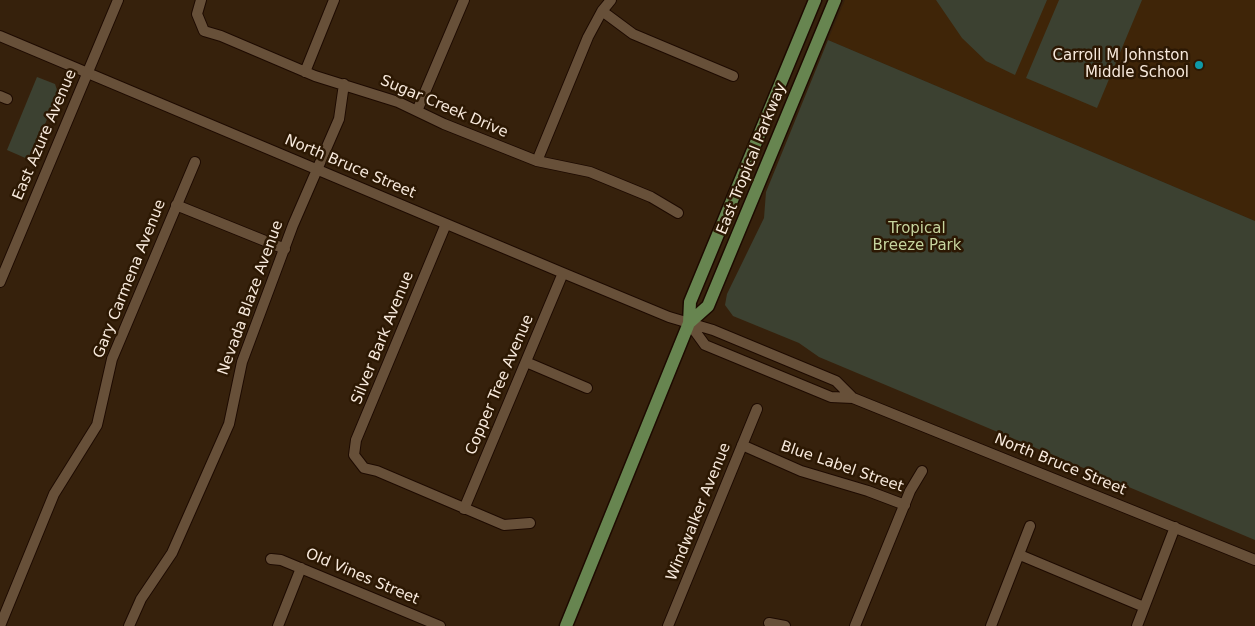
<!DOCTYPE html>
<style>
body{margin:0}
canvas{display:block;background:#36210c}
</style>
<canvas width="1255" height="626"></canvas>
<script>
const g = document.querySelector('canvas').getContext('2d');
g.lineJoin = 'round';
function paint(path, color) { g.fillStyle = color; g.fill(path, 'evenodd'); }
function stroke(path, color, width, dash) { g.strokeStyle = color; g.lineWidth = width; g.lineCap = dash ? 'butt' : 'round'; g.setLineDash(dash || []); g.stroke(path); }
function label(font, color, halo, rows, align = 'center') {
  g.font = font + ' "DejaVu Sans",sans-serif'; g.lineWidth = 5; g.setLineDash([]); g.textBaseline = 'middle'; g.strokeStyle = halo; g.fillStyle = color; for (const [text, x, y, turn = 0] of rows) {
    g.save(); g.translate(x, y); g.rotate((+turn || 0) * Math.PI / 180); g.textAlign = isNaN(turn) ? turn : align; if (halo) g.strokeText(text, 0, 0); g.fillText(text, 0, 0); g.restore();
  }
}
paint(new Path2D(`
 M 845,0 L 1255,0 L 1255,221 L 828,40 Z`), '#3f2508');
paint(new Path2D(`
 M 936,0 L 1047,0 L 1015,75 L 986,61 L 962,38 Z
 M 1059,0 L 1142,0 L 1097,108 L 1026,78 Z
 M 828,40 L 1255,221 L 1255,540 L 819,357 L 799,343 L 733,316 L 725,305 L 727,294 L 764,218 L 766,192 Z
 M 37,77 L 55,84 L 58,93 L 30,160 L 7,150 Z`), '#3c4131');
const minor = new Path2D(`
 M 201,0 L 197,14 L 204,31 L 221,36 L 315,76 L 398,102 L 444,124 L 537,161 L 590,172 L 651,197 L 678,213
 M 602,11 L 633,34 L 733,76
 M 0,36 L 563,273 L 669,317 L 713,330 L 836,381 L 853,398
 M 305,72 L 334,0
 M 0,96 L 7,99
 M 417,111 L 464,0
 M 537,161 L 588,37 L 602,11 L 611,0
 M 176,205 L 285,249
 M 446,224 L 356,440 L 354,455 L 364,468 L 377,471 L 504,525 L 530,523
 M 0,282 L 118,0
 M 689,323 L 705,345 L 831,397 L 853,398 L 1255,560
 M 526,362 L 587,388
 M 742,445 L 801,471 L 868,491 L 905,505
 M 464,509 L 563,273
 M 1020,555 L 1144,607
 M 271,559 L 281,560 L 440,626
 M 769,623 L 785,626
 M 0,626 L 54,494 L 97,425 L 112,359 L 195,162
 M 129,626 L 141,599 L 172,553 L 229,424 L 242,362 L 293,225 L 339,119 L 344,84
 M 278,626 L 301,568
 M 668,626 L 757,409
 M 855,626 L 910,491 L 922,471
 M 991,626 L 1030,526
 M 1137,626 L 1175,527`);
const major = new Path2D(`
 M 689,323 L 708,306 L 835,0
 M 566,626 L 689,323 L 690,302 L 815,0`);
stroke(minor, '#1d0a00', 12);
stroke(major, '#1d0a00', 15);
stroke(minor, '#675039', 10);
stroke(major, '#678550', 12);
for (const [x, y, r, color] of [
 [1199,65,5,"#0f9aa8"]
]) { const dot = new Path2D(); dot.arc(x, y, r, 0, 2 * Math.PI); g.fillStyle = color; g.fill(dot); stroke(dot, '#2c1803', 2); }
label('15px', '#f7e9dc', '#2c1803', [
 ["Carroll M Johnston",1189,56],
 ["Middle School",1189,73]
], 'right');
label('15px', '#f7e9dc', '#2c1803', [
 ["Sugar Creek Drive",444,107,23],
 ["East Azure Avenue",45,135,-67],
 ["East Tropical Parkway",752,159,-68],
 ["North Bruce Street",350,167,23],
 ["Gary Carmena Avenue",130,279,-68],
 ["Nevada Blaze Avenue",251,298,-70],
 ["Silver Bark Avenue",383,338,-68],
 ["Copper Tree Avenue",500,385,-67],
 ["North Bruce Street",1060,465,22],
 ["Blue Label Street",842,467,19],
 ["Windwalker Avenue",699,512,-68],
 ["Old Vines Street",362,577,23]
]);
label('15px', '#c6d49e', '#2c1803', [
 ["Tropical",917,229],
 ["Breeze Park",917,246]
]);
</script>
